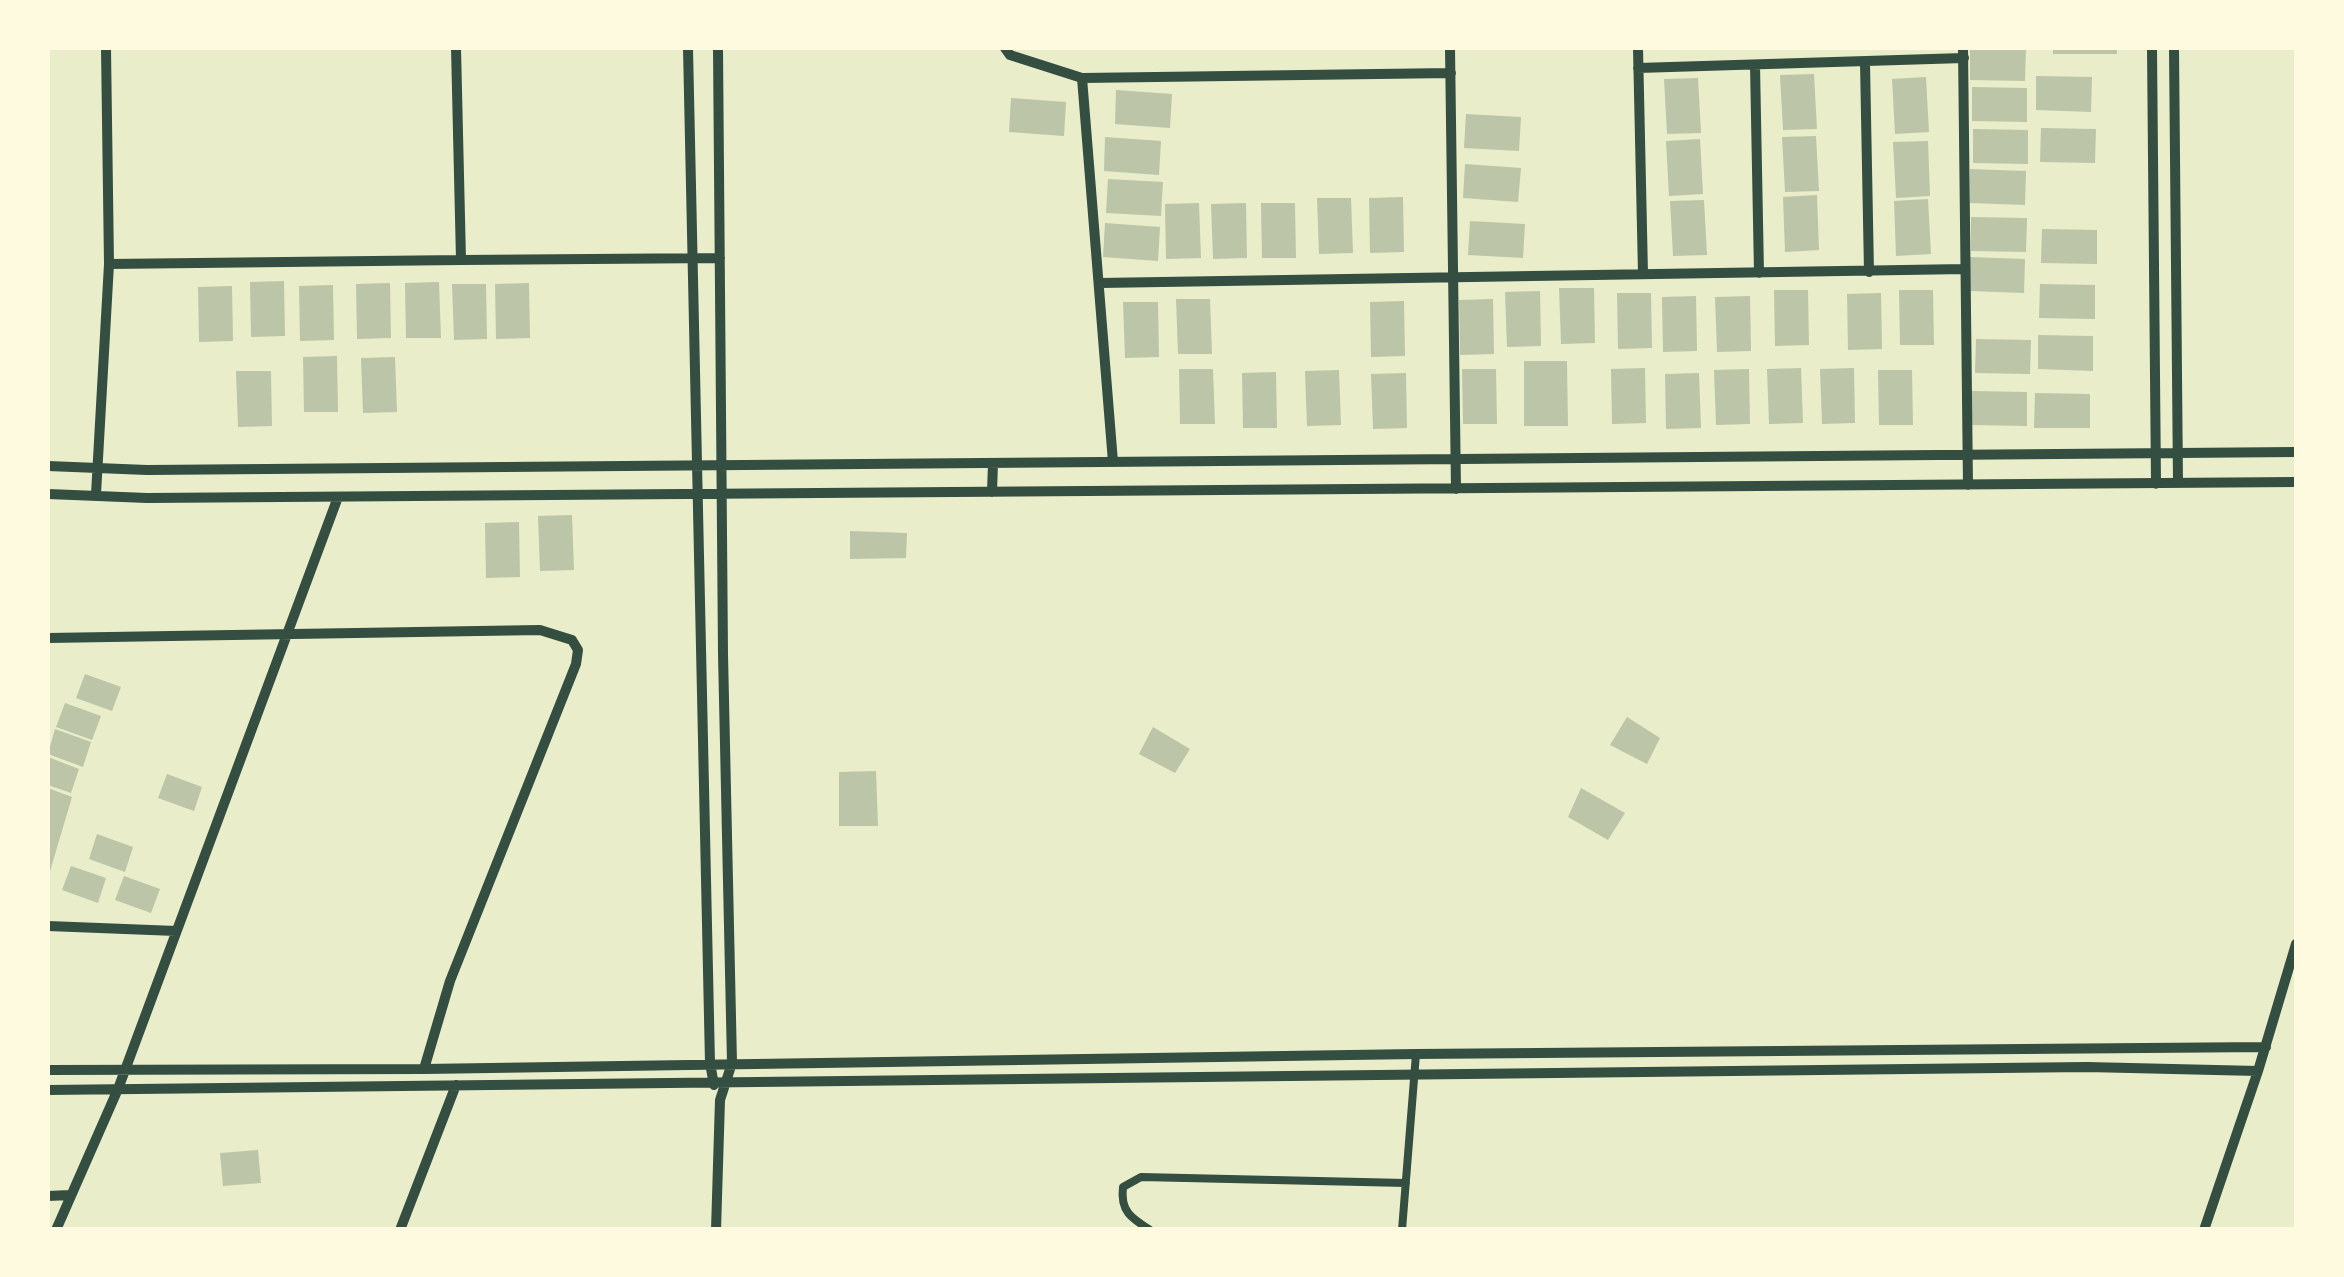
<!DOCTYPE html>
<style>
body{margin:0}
#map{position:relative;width:2344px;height:1277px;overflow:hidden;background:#e9edc9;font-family:"Sofia Sans Condensed",sans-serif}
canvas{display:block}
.frame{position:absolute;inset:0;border:50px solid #fefae0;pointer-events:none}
</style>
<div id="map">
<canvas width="2344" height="1277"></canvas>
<div class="frame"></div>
</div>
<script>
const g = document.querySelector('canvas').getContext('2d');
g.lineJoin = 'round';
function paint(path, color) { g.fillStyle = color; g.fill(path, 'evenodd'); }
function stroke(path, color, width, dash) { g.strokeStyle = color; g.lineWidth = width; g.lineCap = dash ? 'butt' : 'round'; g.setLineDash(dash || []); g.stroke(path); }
paint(new Path2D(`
 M 1970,48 L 2026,48 L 2025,81 L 1970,80 Z
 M 2053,48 L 2117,48 L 2117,54 L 2053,54 Z
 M 1814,74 L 1817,129 L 1783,130 L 1780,75 Z
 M 2036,76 L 2092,77 L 2091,112 L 2036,110 Z
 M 1926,77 L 1929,132 L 1895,134 L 1892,79 Z
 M 1698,78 L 1701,133 L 1667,134 L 1664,79 Z
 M 1972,87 L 2027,88 L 2027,122 L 1972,121 Z
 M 1116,90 L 1172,94 L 1170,128 L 1115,124 Z
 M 1011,98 L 1066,102 L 1064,136 L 1009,132 Z
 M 1466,114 L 1521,117 L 1519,151 L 1464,148 Z
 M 2041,128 L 2096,129 L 2095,163 L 2040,162 Z
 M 1973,129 L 2028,130 L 2028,164 L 1973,163 Z
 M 1816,136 L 1819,191 L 1785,192 L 1782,137 Z
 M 1105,137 L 1161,141 L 1159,175 L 1104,171 Z
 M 1700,139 L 1703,194 L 1669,196 L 1666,141 Z
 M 1928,141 L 1930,196 L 1896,198 L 1893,142 Z
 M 1465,164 L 1521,168 L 1518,202 L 1463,198 Z
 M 1970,169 L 2026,171 L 2025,205 L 1970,203 Z
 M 1108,179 L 1163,182 L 1161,216 L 1106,213 Z
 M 1817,195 L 1819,250 L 1785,252 L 1783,197 Z
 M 1403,197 L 1404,252 L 1370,253 L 1369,198 Z
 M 1317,198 L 1351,198 L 1353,253 L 1319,254 Z
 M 1928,199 L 1931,254 L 1896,256 L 1894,201 Z
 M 1704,200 L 1707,255 L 1673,256 L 1670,201 Z
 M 1199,203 L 1201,258 L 1166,259 L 1165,204 Z
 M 1246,203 L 1247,258 L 1213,259 L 1211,204 Z
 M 1261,203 L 1295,203 L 1296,258 L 1262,258 Z
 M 1971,217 L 2027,218 L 2026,252 L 1971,251 Z
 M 1470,221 L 1525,224 L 1523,258 L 1468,255 Z
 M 1105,223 L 1160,227 L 1158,261 L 1103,257 Z
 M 2042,229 L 2097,230 L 2097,264 L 2041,263 Z
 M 1969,257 L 2025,259 L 2024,293 L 1969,291 Z
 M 284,281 L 285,336 L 251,337 L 250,282 Z
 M 439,282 L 441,338 L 406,338 L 405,283 Z
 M 390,283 L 391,338 L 357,339 L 356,284 Z
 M 529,283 L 530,338 L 496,339 L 495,284 Z
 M 452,284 L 486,284 L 487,339 L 454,340 Z
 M 2040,284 L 2095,285 L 2095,319 L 2039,318 Z
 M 333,285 L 334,340 L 300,341 L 299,286 Z
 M 232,286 L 233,341 L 199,342 L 198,287 Z
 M 1559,288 L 1594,288 L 1595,343 L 1561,344 Z
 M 1774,290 L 1808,290 L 1809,345 L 1775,346 Z
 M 1899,290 L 1933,290 L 1934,345 L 1900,345 Z
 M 1540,291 L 1541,346 L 1507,347 L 1505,292 Z
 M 1617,293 L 1651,293 L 1652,348 L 1618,349 Z
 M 1881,293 L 1882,349 L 1848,350 L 1847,294 Z
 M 1696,296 L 1697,351 L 1663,352 L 1662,297 Z
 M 1750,296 L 1751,351 L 1717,352 L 1715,297 Z
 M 1176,299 L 1210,299 L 1212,354 L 1178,354 Z
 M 1493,299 L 1494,354 L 1460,355 L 1459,300 Z
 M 1404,301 L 1405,356 L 1371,357 L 1370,302 Z
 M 1123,302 L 1158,302 L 1159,357 L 1125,358 Z
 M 2038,335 L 2093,336 L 2093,371 L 2038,369 Z
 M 1976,339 L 2031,340 L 2030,374 L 1975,373 Z
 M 337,356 L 338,412 L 304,412 L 303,357 Z
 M 395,357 L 397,412 L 363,413 L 361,358 Z
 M 1524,361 L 1567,361 L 1568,426 L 1524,426 Z
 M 1645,368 L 1646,423 L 1612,424 L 1611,369 Z
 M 1801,368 L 1803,423 L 1769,424 L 1767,369 Z
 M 1854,368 L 1855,423 L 1822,424 L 1820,369 Z
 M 1179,369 L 1213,369 L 1215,424 L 1180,424 Z
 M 1462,369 L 1496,369 L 1497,424 L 1463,424 Z
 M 1749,369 L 1750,424 L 1716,425 L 1714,370 Z
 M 1339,370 L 1341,425 L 1307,426 L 1305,371 Z
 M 1878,370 L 1912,370 L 1913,425 L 1879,425 Z
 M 236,371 L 271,371 L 272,426 L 238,427 Z
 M 1276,372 L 1277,428 L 1243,428 L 1242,373 Z
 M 1406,373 L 1407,428 L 1373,429 L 1371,374 Z
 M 1699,373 L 1701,428 L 1666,429 L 1665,374 Z
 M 1972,391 L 2027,392 L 2027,426 L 1971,425 Z
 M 2035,393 L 2090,394 L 2090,428 L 2034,428 Z
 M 572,515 L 574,570 L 540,571 L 538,516 Z
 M 519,522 L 520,577 L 486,578 L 485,523 Z
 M 850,531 L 907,533 L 906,558 L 850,559 Z
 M 85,674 L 121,687 L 112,711 L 76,698 Z
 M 65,703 L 101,716 L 92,740 L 56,727 Z
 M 1627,717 L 1660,738 L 1647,764 L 1610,745 Z
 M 1153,727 L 1190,749 L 1175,773 L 1139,754 Z
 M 55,729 L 91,742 L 83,767 L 48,754 Z
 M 48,757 L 79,769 L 71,793 L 48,785 Z
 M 876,771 L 878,826 L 839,826 L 839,772 Z
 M 167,774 L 202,787 L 194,811 L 158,798 Z
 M 48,788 L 72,797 L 48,878 Z
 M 1581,788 L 1625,813 L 1608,840 L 1568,817 Z
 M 97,834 L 133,847 L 125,872 L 89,859 Z
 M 71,866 L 106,878 L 98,903 L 62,890 Z
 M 124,876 L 160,889 L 151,913 L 115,900 Z
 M 258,1150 L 261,1183 L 223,1186 L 220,1153 Z`), '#bcc5a7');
stroke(new Path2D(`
 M 1150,1230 C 1131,1218 1120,1211 1123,1187 L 1141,1177 L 1406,1183
 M 1402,1230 L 1416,1054`), '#344e41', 8);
stroke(new Path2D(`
 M 688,48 L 710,1063 L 714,1085
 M 1005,48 L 1010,55 L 1082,78 L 1451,73
 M 1450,48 L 1456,489
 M 1638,48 L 1643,274
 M 1963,48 L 1968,485
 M 2152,48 L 2156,484
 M 2174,48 L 2178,483
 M 1865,63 L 1869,272
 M 1755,65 L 1759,273
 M 1638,68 L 1964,58
 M 1082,78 L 1113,462
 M 461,260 L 720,258
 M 109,264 L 461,260 L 456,48
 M 1100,283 L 1965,269
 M 48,466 L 147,470 L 2296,452
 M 992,492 L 993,463
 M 48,494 L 147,498 L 2296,482
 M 96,494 L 109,264 L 106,48
 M 48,638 L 540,630 L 572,640 L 578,650 L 576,664 L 450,981 L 424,1069
 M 48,926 L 176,931
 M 48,1070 L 424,1069 L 1416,1054 L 2266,1047
 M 48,1090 L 2087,1067 L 2258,1071
 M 48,1196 L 70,1195
 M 56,1230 L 118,1089 L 338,497
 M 400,1230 L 456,1085
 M 716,1230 L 720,1100 L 732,1063 L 723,654 L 718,48
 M 2204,1230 L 2258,1071 L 2296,944`), '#344e41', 10);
</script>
